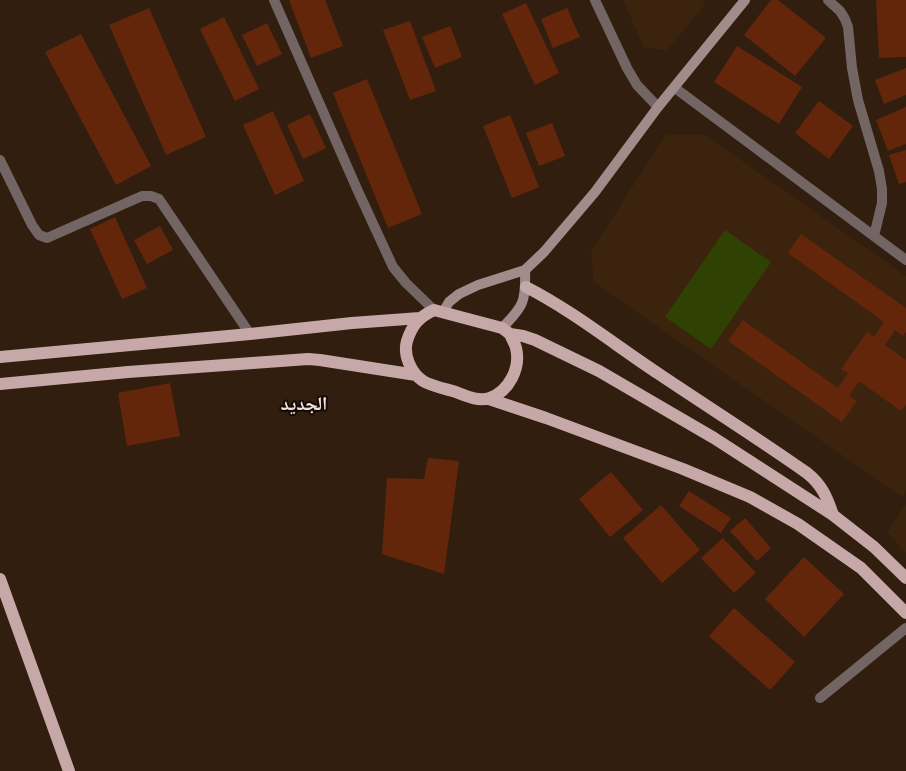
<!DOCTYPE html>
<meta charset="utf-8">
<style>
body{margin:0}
canvas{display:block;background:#311e0e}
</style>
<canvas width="906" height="771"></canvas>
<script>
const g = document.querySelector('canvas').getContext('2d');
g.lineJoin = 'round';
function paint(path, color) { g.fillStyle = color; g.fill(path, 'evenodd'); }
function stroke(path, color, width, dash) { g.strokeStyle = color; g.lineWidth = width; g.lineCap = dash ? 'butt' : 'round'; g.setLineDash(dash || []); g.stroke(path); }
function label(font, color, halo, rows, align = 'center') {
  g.font = font + ' Signika,"Noto Naskh Arabic",sans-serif'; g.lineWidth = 4; g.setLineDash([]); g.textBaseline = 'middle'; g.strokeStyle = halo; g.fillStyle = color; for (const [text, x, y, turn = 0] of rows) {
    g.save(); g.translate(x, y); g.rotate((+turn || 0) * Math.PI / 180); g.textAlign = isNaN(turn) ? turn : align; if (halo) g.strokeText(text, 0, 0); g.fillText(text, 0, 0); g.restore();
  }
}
paint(new Path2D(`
 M 623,0 L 703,0 L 705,4 L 667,50 L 644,47 Z
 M 666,134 L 705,135 L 906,276 L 906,491 L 902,497 L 594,282 L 591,252 Z
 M 906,504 L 906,553 L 887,532 Z`), '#3c230e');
paint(new Path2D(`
 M 725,230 L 771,262 L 711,349 L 665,317 Z`), '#2f4203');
paint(new Path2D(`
 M 289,0 L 325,0 L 343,46 L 311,58 Z
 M 771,0 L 778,0 L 826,38 L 795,76 L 744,35 Z
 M 876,0 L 906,0 L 906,57 L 879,58 Z
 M 526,3 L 559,73 L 535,85 L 502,14 Z
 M 149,8 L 206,137 L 166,155 L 109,25 Z
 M 567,8 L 580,37 L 553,48 L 541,19 Z
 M 224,17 L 259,89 L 235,101 L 200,29 Z
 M 410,21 L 436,91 L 410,100 L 383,30 Z
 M 267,23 L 282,54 L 257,66 L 242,35 Z
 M 450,26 L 462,57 L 435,68 L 422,37 Z
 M 81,34 L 151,166 L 116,185 L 45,52 Z
 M 737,46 L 802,87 L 779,124 L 714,82 Z
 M 906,68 L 906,95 L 884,104 L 875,80 Z
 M 367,79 L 422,214 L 388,228 L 333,93 Z
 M 819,101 L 853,126 L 829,159 L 795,133 Z
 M 906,107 L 906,144 L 888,151 L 876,120 Z
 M 273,111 L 304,181 L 275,195 L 243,125 Z
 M 310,114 L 326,148 L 303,159 L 287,125 Z
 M 510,115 L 539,187 L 512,198 L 483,126 Z
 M 552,123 L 565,156 L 539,166 L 526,133 Z
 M 906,150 L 906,182 L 899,184 L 889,155 Z
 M 115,217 L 147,288 L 122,299 L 90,229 Z
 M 160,226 L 173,250 L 147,264 L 134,240 Z
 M 801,234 L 906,308 L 906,332 L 903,336 L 895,330 L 885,345 L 906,360 L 906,405 L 901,411 L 859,381 L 849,396 L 857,401 L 842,422 L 728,341 L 743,320 L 838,388 L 848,373 L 841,369 L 867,332 L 874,337 L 884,322 L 788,253 Z
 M 170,383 L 180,436 L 127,446 L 118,393 Z
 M 428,458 L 459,461 L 444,574 L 382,554 L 387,478 L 424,479 Z
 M 611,472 L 643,510 L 610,537 L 579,499 Z
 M 689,491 L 731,518 L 721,533 L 679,506 Z
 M 661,505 L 700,550 L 662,583 L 623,538 Z
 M 745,518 L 771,548 L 757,561 L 730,531 Z
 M 723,538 L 756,573 L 734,593 L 701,558 Z
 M 804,557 L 844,594 L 804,637 L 765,599 Z
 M 734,608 L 795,662 L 770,690 L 709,636 Z`), '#63260b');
stroke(new Path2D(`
 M 274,0 L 357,189 L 393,267 L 406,283 L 434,310
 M 595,0 L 627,68 L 637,85 L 658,107
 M 828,0 L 840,11 L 845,19 L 848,27 L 852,68 L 858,100 L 879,171 L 882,189 L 882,203 L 874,236
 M 675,88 L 906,260
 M 0,160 L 32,225 L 39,235 L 47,238 L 142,196 L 151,196 L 159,199 L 250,334
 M 820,698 L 906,628`), '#746565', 10);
stroke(new Path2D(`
 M 443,312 L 449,302 L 459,294 L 478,285 L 525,270 L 544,252 L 595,192 L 658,107 L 745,0
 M 502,328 C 524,306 526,301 525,270`), '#a28b8b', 10);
stroke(new Path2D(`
 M 526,287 C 573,311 615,345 659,374 C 708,407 759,439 807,473 C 822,485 827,497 833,515
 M 510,334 C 512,339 515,344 516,348 C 521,368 509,391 490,398 C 479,402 466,396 456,392 C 446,389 431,386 423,381 C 411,373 403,355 407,341 C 412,325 419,317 434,310 L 502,328 L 510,334 L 523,336 L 535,340 L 599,371 L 714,438 L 833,515 L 874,547 L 906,578
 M 0,357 L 250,334 L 352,323 L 420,318
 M 0,384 L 128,372 L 308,359 L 320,360 L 416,375
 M 489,399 L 546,418 L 683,469 L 750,497 L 798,524 L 861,568 L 906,613
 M 0,579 L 69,771`), '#c6a8a8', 12);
label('bold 19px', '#eee0d7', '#130a05', [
 ["الجديد",304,405]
]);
</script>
